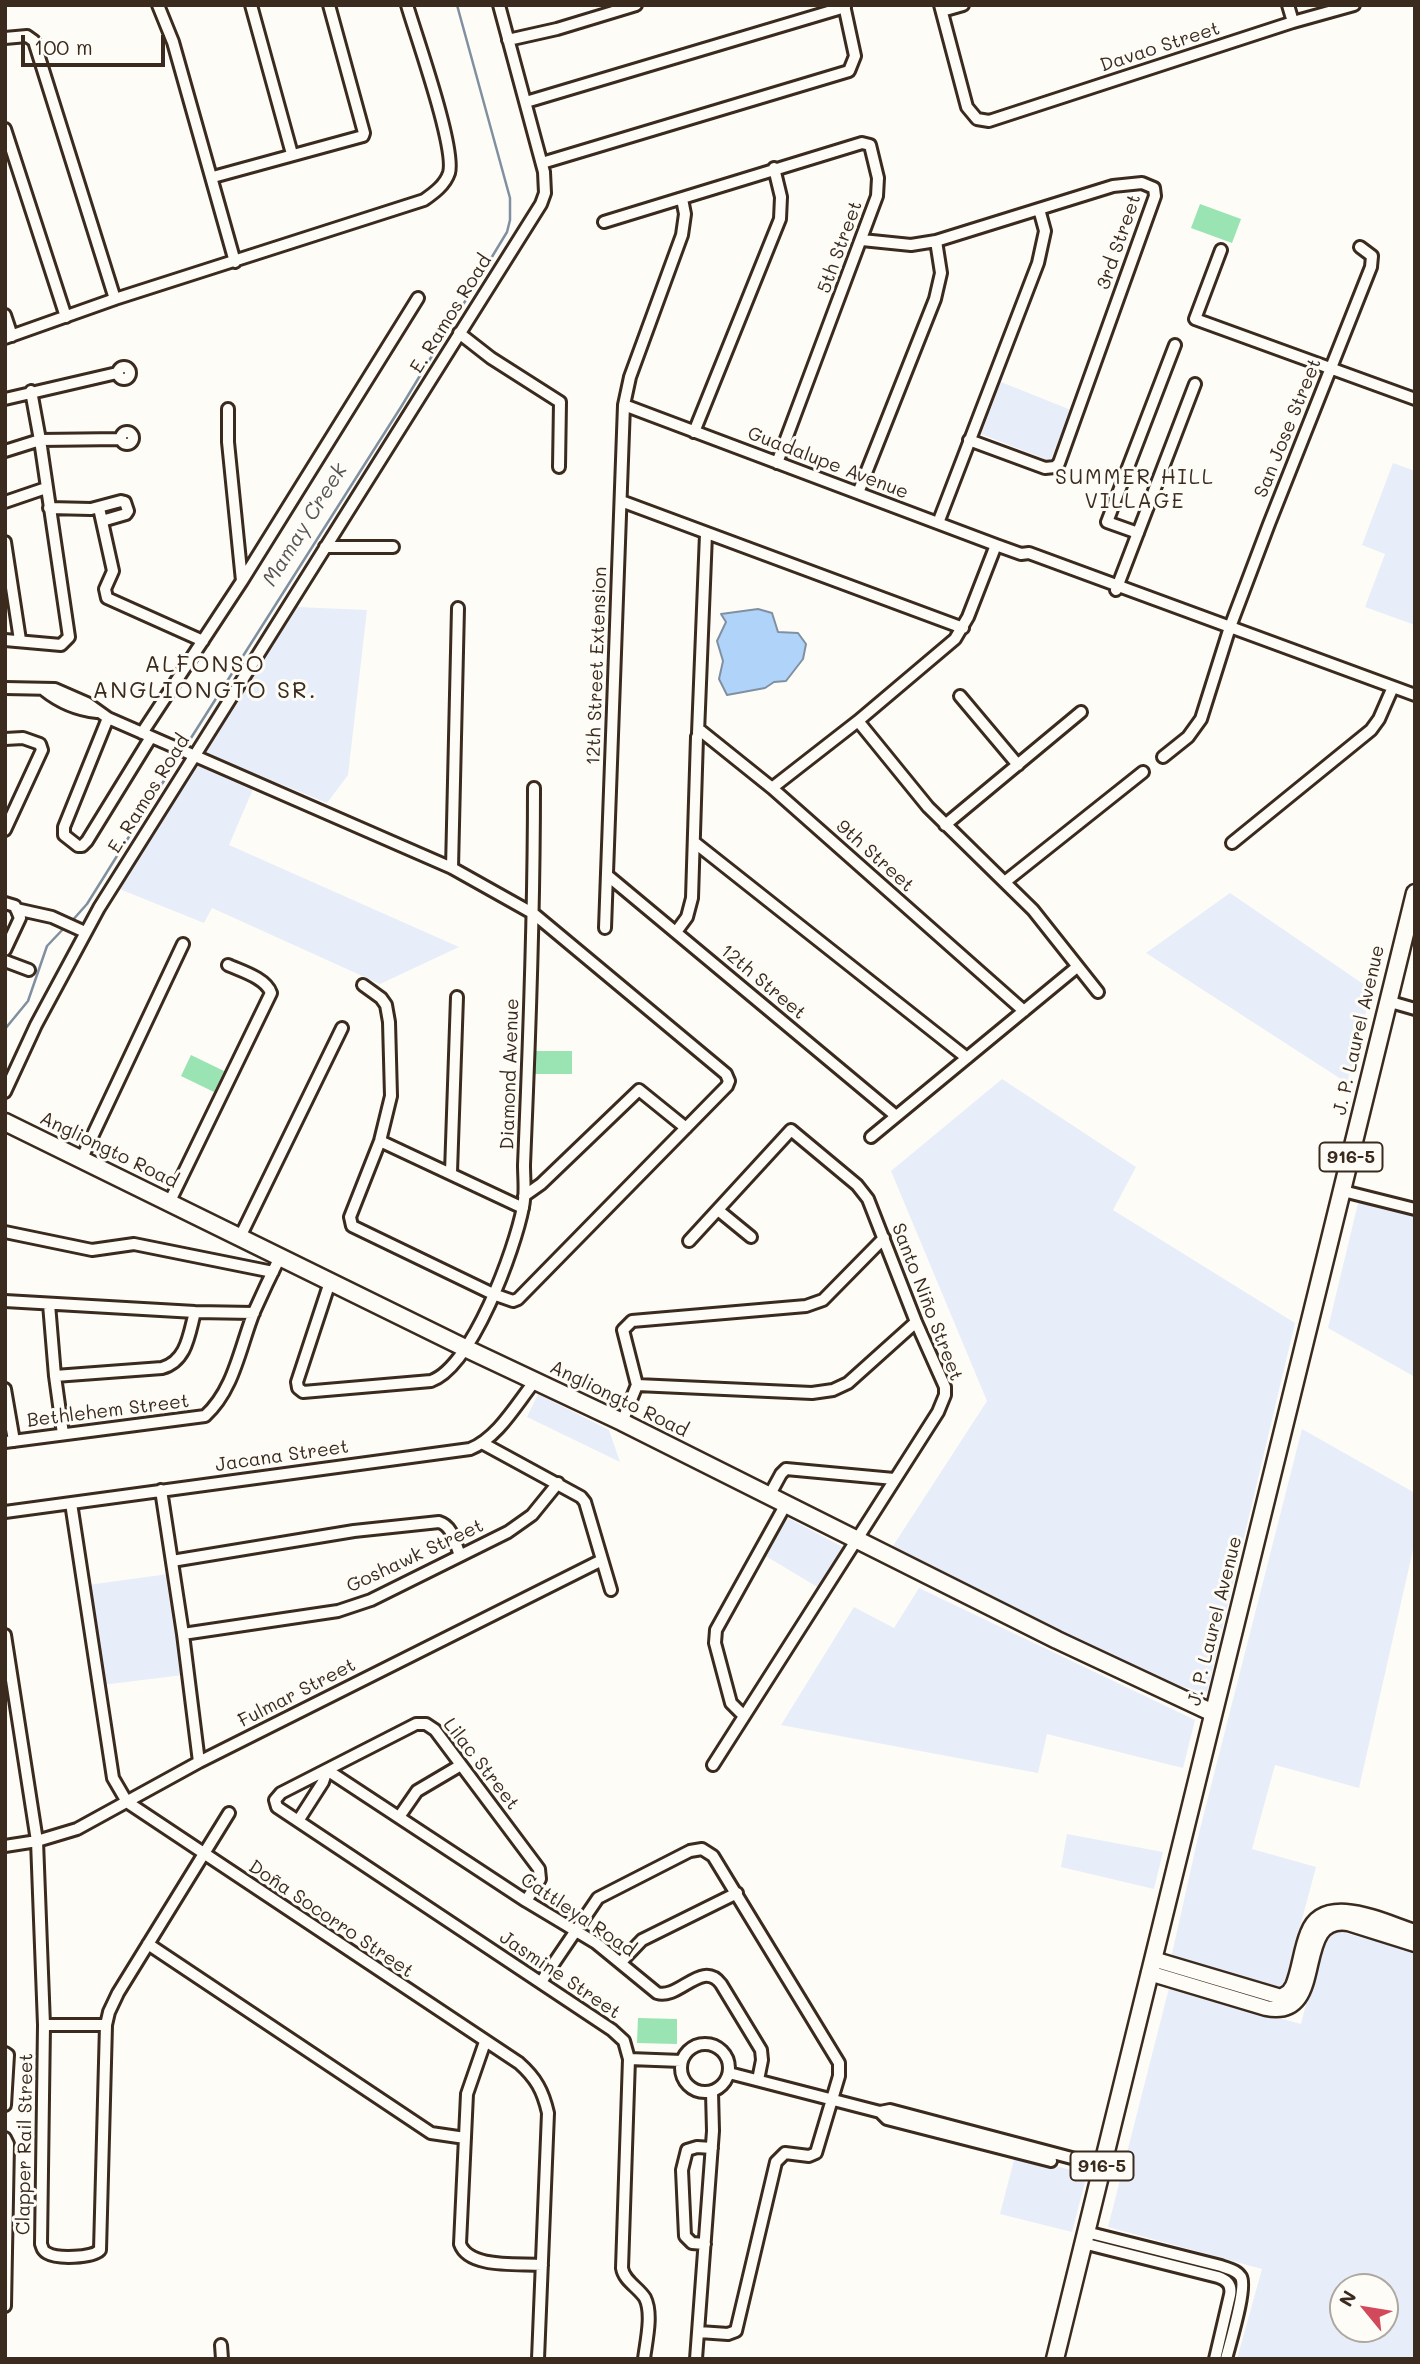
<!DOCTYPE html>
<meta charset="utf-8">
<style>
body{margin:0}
#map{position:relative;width:1420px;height:2364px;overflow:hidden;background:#fdfcf7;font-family:Mali,sans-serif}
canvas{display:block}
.frame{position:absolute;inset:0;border:7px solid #3b2a1e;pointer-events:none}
.north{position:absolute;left:1329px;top:2273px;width:70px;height:70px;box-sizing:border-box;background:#fdfcf7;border:2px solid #afa8a0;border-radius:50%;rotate:300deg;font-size:19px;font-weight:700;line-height:28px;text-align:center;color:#3b2a1e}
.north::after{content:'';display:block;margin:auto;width:24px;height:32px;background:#d1495b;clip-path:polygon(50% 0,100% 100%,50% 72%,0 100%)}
.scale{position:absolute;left:21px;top:35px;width:144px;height:32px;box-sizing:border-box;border:4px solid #3b2a1e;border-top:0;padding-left:9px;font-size:21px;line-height:24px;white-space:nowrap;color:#3b2a1e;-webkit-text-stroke:5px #fdfcf7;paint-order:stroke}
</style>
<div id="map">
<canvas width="1420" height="2364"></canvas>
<div class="frame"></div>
<div class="north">N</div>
<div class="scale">100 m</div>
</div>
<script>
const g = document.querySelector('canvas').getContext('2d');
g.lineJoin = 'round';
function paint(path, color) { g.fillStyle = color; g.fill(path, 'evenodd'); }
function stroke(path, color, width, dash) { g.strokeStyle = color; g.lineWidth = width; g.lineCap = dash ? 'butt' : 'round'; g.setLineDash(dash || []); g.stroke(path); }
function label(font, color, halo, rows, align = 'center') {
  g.font = font + ' Mali,sans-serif'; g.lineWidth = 6; g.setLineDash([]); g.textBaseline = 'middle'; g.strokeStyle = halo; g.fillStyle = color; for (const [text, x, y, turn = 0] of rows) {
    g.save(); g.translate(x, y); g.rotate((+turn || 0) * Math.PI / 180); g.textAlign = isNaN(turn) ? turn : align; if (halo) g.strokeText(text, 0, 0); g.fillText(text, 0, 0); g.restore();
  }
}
paint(new Path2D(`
 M 1001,382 L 1071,410 L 1050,461 L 981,434 Z
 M 1393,463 L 1415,471 L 1415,625 L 1365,607 L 1385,554 L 1362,545 Z
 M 297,607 L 367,610 L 348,775 L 327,803 L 202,752 Z
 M 195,762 L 253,789 L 229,845 L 459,947 L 380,984 L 212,908 L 204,923 L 117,888 Z
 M 1230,893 L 1372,990 L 1347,1083 L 1146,953 Z
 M 1002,1079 L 1136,1167 L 1113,1210 L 1295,1323 L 1207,1693 L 1159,1681 L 891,1549 L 987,1401 L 891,1171 Z
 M 1359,1199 L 1415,1213 L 1415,1377 L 1328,1328 Z
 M 538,1394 L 609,1430 L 620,1462 L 527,1417 Z
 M 1302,1429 L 1415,1493 L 1415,1541 L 1359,1788 L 1275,1765 L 1252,1849 L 1316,1867 L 1283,1990 L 1171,1958 L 1199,1833 Z
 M 786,1517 L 843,1547 L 819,1588 L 764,1555 Z
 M 168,1574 L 183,1675 L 102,1685 L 88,1585 Z
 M 919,1588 L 1195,1720 L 1183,1768 L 1047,1734 L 1038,1773 L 781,1725 L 854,1607 L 894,1628 Z
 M 1067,1834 L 1163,1852 L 1154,1889 L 1061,1867 Z
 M 1338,1931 L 1415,1952 L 1415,2359 L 1237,2359 L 1262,2269 L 1108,2227 L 1169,1988 L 1301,2024 L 1321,1946 L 1325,1938 ZM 1343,2287 L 1385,2287 L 1385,2329 L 1343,2329 Z
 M 1015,2156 L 1087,2174 L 1072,2232 L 1000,2214 Z`), '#e8eef9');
paint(new Path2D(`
 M 1200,204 L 1241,219 L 1232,243 L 1191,228 Z
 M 535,1051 L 572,1051 L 572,1074 L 534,1074 Z
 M 191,1055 L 224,1071 L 214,1092 L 181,1076 Z
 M 638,2018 L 677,2019 L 677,2044 L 637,2043 Z`), '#9ae3b2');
const water = new Path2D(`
 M 758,609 L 772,613 L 778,632 L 798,633 L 806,644 L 803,659 L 786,681 L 774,682 L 765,688 L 727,695 L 719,679 L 723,661 L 717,641 L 726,622 L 721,614 Z`);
paint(water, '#b0d4f9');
stroke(water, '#8190a1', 2);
stroke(new Path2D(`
 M 184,749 L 401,407 L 507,232 L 510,220 L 510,198 L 457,5
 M 71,922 L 87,904 L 180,755
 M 5,1029 L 28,1001 L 47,946 L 66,926`), '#8190a1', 2.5);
const street = new Path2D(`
 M 158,5 L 173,42 L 235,262
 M 251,5 L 292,154
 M 940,5 L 967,107 L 977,119 L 989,121 L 1293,22 L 1354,5
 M 1288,5 L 1293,22
 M 942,11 L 963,5
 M 5,38 L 27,36 L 34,41 L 115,299
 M 508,40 L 557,29 L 636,5
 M 526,102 L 845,7
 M 5,129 L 66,317
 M 542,163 L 849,71 L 855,56 L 844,5
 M 213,177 L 363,136 L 364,133 L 329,5
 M 604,222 L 862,143 L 870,145 L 878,178 L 877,196 L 777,463
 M 862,240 L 911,245 L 936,241 L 1113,186 L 1142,183 L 1154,188 L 1155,196 L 1059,463 L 1055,467 L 1045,468 L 969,440
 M 1221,250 L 1195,319 L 1415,399
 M 5,315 L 12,336
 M 459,333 L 491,358 L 560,402 L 559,467
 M 5,338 L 115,299 L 424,200 C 434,193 445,185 449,173 C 456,148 416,36 407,5
 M118 373a6 6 0 1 1 12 0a6 6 0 1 1-12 0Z
 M 5,399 L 117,373
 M 624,405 L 996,545 L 1021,554 L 1029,553 L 1415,695
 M 228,409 L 228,442 L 242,581
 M 694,432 L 780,219 L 781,197 L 774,168
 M121 438a6 6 0 1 1 12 0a6 6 0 1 1-12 0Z
 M 5,451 L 40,440 L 121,439
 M 858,493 L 935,299 L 941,273 L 936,241
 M 621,501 L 963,628
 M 5,502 L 46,488
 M 49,508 L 91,509 L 121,501 L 125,502 L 128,511 L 126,514 L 102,521
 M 99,508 L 113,571 L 105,589 L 107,598 L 203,641
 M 938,523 L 1038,263 L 1045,231 L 1039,209
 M 1138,533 L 1107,522 L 1175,345
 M 5,542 L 20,640
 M 325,547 L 393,547
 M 1116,590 L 1195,384
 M 5,640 L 61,645 L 69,637 L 40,440 L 31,391
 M 5,688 L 55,689 L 87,703 L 108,718 L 452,868 L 534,914 L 726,1074 L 729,1081 L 727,1086 L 518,1299 L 513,1301 L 493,1294 L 352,1226 L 350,1217 L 380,1141 L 391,1096 L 389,1022 L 386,1005 L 381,998 L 363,985
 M 44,690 C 59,702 77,710 97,712
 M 960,696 L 1018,765
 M 108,718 L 64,827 L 64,835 L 78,846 L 82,846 L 87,841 L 151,737
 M 858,721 L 928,807 L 1033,910 L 1098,992
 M 142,733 L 242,581 L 418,298
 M 698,733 L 706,534
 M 5,739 L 23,738 L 40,744 L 42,750 L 5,830
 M 1163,757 L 1188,737 L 1201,719 L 1230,627 L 1269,524 L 1371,267 L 1372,256 L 1360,247
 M 772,788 L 858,721 L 955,639 L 968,617 L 996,545
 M 945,825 L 1081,712
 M 694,842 L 967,1058
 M 1232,843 L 1371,730 L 1379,719 L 1393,687
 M 452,868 L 458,608
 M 607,875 L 896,1116
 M 1006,881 L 1143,772
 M 5,903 L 15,906 L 20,918 L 5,950
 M 16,909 L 52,917 L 85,932
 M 605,928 L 624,405 L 630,377 L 682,235 L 685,214 L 682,199
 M 676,932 L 687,917 L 692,898 L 697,737 L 701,731 L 772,788 L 1024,1011
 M 5,961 L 29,970
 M 1387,1001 L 1415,1009
 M 5,1092 L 36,1025 L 99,908 L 541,204 L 545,193 L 544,172 L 499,5
 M 871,1137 L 1077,967
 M 380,1141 L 523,1208
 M 81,1160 L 183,944
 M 451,1172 L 457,997
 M 1343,1191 L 1415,1209
 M 524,1196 L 541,1184 L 639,1090 L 686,1128
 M 169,1203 L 271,993 C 266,978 241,971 228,965
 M 718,1210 L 751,1237
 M 5,1232 L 92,1250 L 134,1244 L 273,1272
 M 240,1237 L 342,1028
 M 689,1241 L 791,1130 L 857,1185 L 868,1199 L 916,1322 L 945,1387 L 945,1395 L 938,1412 L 713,1765
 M 330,1282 L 297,1382 L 298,1388 L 303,1392 L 431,1381 C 472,1367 515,1249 523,1207 C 526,1193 524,1179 524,1165 C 525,1140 526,1115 527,1091 C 531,990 534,889 534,788
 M 5,1301 L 195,1312 L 254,1313
 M 49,1304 L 55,1376 L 63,1434
 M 55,1376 L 162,1368 C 187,1361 189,1334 195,1312
 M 637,1385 L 812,1393 L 833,1390 L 848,1383 L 916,1322
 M 5,1389 L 14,1441
 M 622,1422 L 637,1385 L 623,1330 L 632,1321 L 806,1306 L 823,1300 L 884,1238
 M 5,1442 L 205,1416 C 234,1390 240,1347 254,1312 C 262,1294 271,1275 280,1257
 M 482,1443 L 581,1497 L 585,1502 L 611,1590
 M 161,1490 L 183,1634 L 199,1762
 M 769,1496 L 781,1474 L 786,1469 L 894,1479
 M 71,1503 L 113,1778 L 127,1802 L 519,2063 C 536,2078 543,2091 548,2113 L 538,2359
 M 5,1512 L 470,1449 C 498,1438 517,1403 535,1381
 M 172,1561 L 354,1531 L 439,1522 C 453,1526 455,1544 460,1555
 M 183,1634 L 338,1611 L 371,1600 L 508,1532 L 532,1515 L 558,1483
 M 5,1635 L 37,1841 L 44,2025 L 41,2244 C 43,2249 42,2250 47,2253 C 57,2259 92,2258 100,2250 L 106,2025 L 109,2012 L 118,1993 L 229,1813
 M 744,1716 L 731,1703 L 715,1643 L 716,1630 L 786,1504
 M 399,1817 L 417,1791 L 461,1765
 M 298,1821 L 323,1782 L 327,1770 L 526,1901 L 596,1943 L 657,1993 C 679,2000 702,1959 721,1984 L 761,2050 L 762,2060 L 758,2080
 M 5,1846 L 37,1841 L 77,1829 L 199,1762 L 602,1560
 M 526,1901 L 540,1879 L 539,1869 L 435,1730 L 426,1724 L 416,1724 L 281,1793 L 275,1800 L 277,1807 L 612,2030 L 624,2041 L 629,2059 L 622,2268 C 624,2281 638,2287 645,2298 C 653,2314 646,2342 644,2359
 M 148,1944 L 431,2133 L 465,2138
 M 621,1962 L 642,1940 L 737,1893
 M 541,1982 L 598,1898 L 690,1851 L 702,1849 L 713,1856 L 839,2063 L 839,2076 L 816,2153 L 809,2156 L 785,2153 L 776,2162 L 736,2331 L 728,2334 L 699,2332
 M 44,2025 L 106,2025
 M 485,2042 L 467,2094 L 460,2244 C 469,2269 519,2263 542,2265
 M681 2068a24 24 0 1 1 48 0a24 24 0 1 1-48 0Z
 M 5,2053 L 8,2055 L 5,2105
 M 629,2059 L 682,2061
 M 729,2073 L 880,2112 L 890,2110 L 1102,2166
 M 880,2112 L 887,2119 L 1051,2161
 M 5,2138 L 8,2144 L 5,2306
 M 1086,2232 L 1221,2266 C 1228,2269 1237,2270 1241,2277 C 1247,2288 1230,2343 1226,2359
 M 1083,2243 L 1218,2277 C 1227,2280 1232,2285 1230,2295 L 1215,2359
 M 705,2244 L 692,2243 L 685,2236 L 682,2170 L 687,2150 L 697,2147 L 712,2148
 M 221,2345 L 222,2359
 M 696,2359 L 713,2131 L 712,2092`);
const secondary = new Path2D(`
 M 1153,1959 L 1281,1997 L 1289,1992 L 1293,1986 C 1300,1969 1301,1950 1308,1933 C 1324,1891 1385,1923 1415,1932
 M 1149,1973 L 1266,2008 C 1330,2021 1291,1914 1348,1923 L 1415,1944`);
const primary = new Path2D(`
 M 5,1122 L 465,1348 L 622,1422 L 1057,1640 L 1213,1713
 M 1055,2359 L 1415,893`);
stroke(street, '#3b2a1e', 16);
stroke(secondary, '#3b2a1e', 19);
stroke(primary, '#3b2a1e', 21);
stroke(street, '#fdfcf7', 10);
stroke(secondary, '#fdfcf7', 14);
stroke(primary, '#fdfcf7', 16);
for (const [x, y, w] of [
 [1351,1157,63],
 [1102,2166,63]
]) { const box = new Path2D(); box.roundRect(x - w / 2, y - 14.5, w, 29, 5); g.fillStyle = '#fdfcf7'; g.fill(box); stroke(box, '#3b2a1e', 2); }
label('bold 18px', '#3b2a1e', null, [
 ["916-5",1351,1157],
 ["916-5",1102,2166]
]);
label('19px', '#3b2a1e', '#fdfcf7', [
 ["Davao Street",1160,47,-18],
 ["3rd Street",1119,242,-71],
 ["5th Street",840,247,-70],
 ["E. Ramos Road",451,314,-58],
 ["San Jose Street",1288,428,-68],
 ["Guadalupe Avenue",828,463,21],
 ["12th Street Extension",597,666,-88],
 ["E. Ramos Road",149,794,-58],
 ["9th Street",875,856,42],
 ["12th Street",763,982,40],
 ["J. P. Laurel Avenue",1359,1030,-77],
 ["Diamond Avenue",510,1074,-88],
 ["Angliongto Road",109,1150,26],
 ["Santo Niño Street",927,1302,69],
 ["Angliongto Road",619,1399,26],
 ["Bethlehem Street",108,1411,-7],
 ["Jacana Street",282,1456,-8],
 ["Goshawk Street",415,1556,-25],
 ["J. P. Laurel Avenue",1215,1621,-76],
 ["Fulmar Street",297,1693,-27],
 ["Lilac Street",481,1764,52],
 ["Cattleya Road",578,1915,34],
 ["Doña Socorro Street",331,1919,34],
 ["Jasmine Street",560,1975,34],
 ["Clapper Rail Street",25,2144,-89]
]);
g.letterSpacing = '2px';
label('21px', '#3b2a1e', '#fdfcf7', [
 ["SUMMER HILL",1135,478],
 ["VILLAGE",1135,502]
]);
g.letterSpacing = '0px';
label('italic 21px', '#585455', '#fdfcf7', [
 ["Mamay Creek",305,525,-58]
]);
g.letterSpacing = '2px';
label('23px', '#3b2a1e', '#fdfcf7', [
 ["ALFONSO",205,665],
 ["ANGLIONGTO SR.",205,691]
]);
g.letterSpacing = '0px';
</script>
